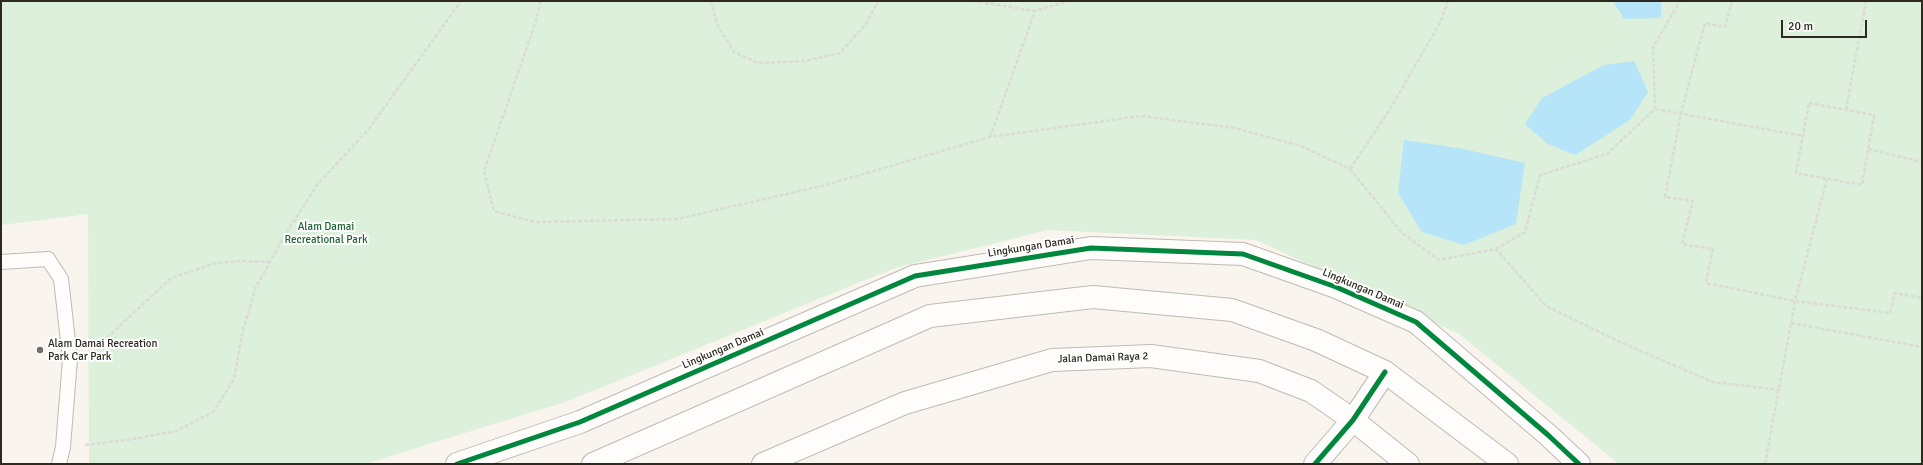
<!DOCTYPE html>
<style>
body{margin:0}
#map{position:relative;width:1923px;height:465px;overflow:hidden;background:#f9f4ee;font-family:Signika,sans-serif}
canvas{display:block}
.frame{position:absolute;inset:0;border:2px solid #2d2820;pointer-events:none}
.scale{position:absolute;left:1781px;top:20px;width:86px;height:18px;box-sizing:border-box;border:2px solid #2d2820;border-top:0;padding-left:5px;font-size:12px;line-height:14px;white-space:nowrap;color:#2d2820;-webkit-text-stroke:3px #fff;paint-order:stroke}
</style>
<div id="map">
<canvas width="1923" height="465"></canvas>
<div class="frame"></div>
<div class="scale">20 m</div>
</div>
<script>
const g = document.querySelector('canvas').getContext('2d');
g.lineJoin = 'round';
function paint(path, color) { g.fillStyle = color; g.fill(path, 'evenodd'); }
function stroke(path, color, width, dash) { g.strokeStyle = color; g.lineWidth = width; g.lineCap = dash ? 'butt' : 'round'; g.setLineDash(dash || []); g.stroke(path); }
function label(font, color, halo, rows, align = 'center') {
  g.font = font + ' Signika,sans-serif'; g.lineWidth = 4; g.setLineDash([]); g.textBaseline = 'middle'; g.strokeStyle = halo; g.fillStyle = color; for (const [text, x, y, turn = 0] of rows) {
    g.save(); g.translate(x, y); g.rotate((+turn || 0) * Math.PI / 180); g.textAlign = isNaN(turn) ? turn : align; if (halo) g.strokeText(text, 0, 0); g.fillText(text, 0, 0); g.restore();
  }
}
paint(new Path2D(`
 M 1,1 L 1922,1 L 1922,464 L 1619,464 L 1459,334 L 1256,240 L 1048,230 L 895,268 L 568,401 L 365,464 L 89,464 L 88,214 L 1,225 Z`), '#dcf0db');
paint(new Path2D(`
 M 1613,1 L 1661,1 L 1661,18 L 1624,19 Z
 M 1634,61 L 1648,92 L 1630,120 L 1575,155 L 1548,144 L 1525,124 L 1542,98 L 1604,65 Z
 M 1404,140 L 1464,149 L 1525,163 L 1516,224 L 1464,245 L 1422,232 L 1398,193 Z`), '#b6e4f8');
const lane = new Path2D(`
 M 1,262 L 48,259 L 61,279 L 70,359 L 63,447 L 59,464`);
const street = new Path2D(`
 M 457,464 L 580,422 L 915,276 L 1091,248 L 1243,254 L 1336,287 L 1416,322 L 1548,435 L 1579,464
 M 593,464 L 930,316 L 1093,297 L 1232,310 L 1316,340 L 1385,372 L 1507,464
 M 763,464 L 905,403 L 1052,360 L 1151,356 L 1259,371 L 1311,391 L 1353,420 L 1408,464
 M 1315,464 L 1353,420 L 1385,372`);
stroke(lane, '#bfbab4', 16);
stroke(street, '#bfbab4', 24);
stroke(new Path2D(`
 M 541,1 L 536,21 L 484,171 L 494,211 L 535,222 L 677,219 L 822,186 L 990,137 L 1141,116 L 1235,128 L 1301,146 L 1350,169 L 1401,232 L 1439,260 L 1496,249 L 1546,306 L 1618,341 L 1713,382 L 1780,390
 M 711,1 L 717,24 L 734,52 L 758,63 L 805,61 L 840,53 L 866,24 L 878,1
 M 973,1 L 1035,11 L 1069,1
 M 1732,1 L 1725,27 L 1705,23 L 1681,113 L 1665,197 L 1693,201 L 1682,244 L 1713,249 L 1706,283 L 1795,301 L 1890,313 L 1895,293 L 1922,298
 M 1809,103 L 1874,115 L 1862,185 L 1796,173 Z
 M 1655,109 L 1803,136
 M 1846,110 L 1866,1
 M 990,137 L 1035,11
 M 1868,149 L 1922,162
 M 1350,169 L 1390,109 L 1441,21 L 1448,1
 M 1496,249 L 1525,232 L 1540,175 L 1607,154 L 1655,109 L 1653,47 L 1680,1
 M 1791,323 L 1922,347
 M 91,347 L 108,337 L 171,278 L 216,263 L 239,261 L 270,262
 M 85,445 L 133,439 L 177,431 L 214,411 L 234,379 L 243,330 L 256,287 L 285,235 L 317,185 L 368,130 L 461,1
 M 1765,464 L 1795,301 L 1827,179`), '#dbdad7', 2.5, [4, 2]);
stroke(lane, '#fefdfc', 14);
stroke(street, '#fefdfc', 22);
stroke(new Path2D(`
 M 457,464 L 580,422 L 915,276 L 1091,248 L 1243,254 L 1336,287 L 1416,322 L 1548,435 L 1579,464
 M 1315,464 L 1353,420 L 1385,372`), '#00873e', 5);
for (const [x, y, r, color] of [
 [40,350,4,"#746f68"]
]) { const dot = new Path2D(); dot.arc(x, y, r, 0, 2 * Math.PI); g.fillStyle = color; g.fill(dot); stroke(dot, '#fff', 1.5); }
label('11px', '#1f6332', '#fff', [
 ["Alam Damai",326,227],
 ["Recreational Park",326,240]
]);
label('11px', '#2d2820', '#fff', [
 ["Lingkungan Damai",1031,247,-9],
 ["Lingkungan Damai",1363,289,23],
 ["Lingkungan Damai",723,349,-23],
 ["Jalan Damai Raya 2",1103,358,-2]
]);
label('11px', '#2d2820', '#fff', [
 ["Alam Damai Recreation",48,344],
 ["Park Car Park",48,357]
], 'left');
</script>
